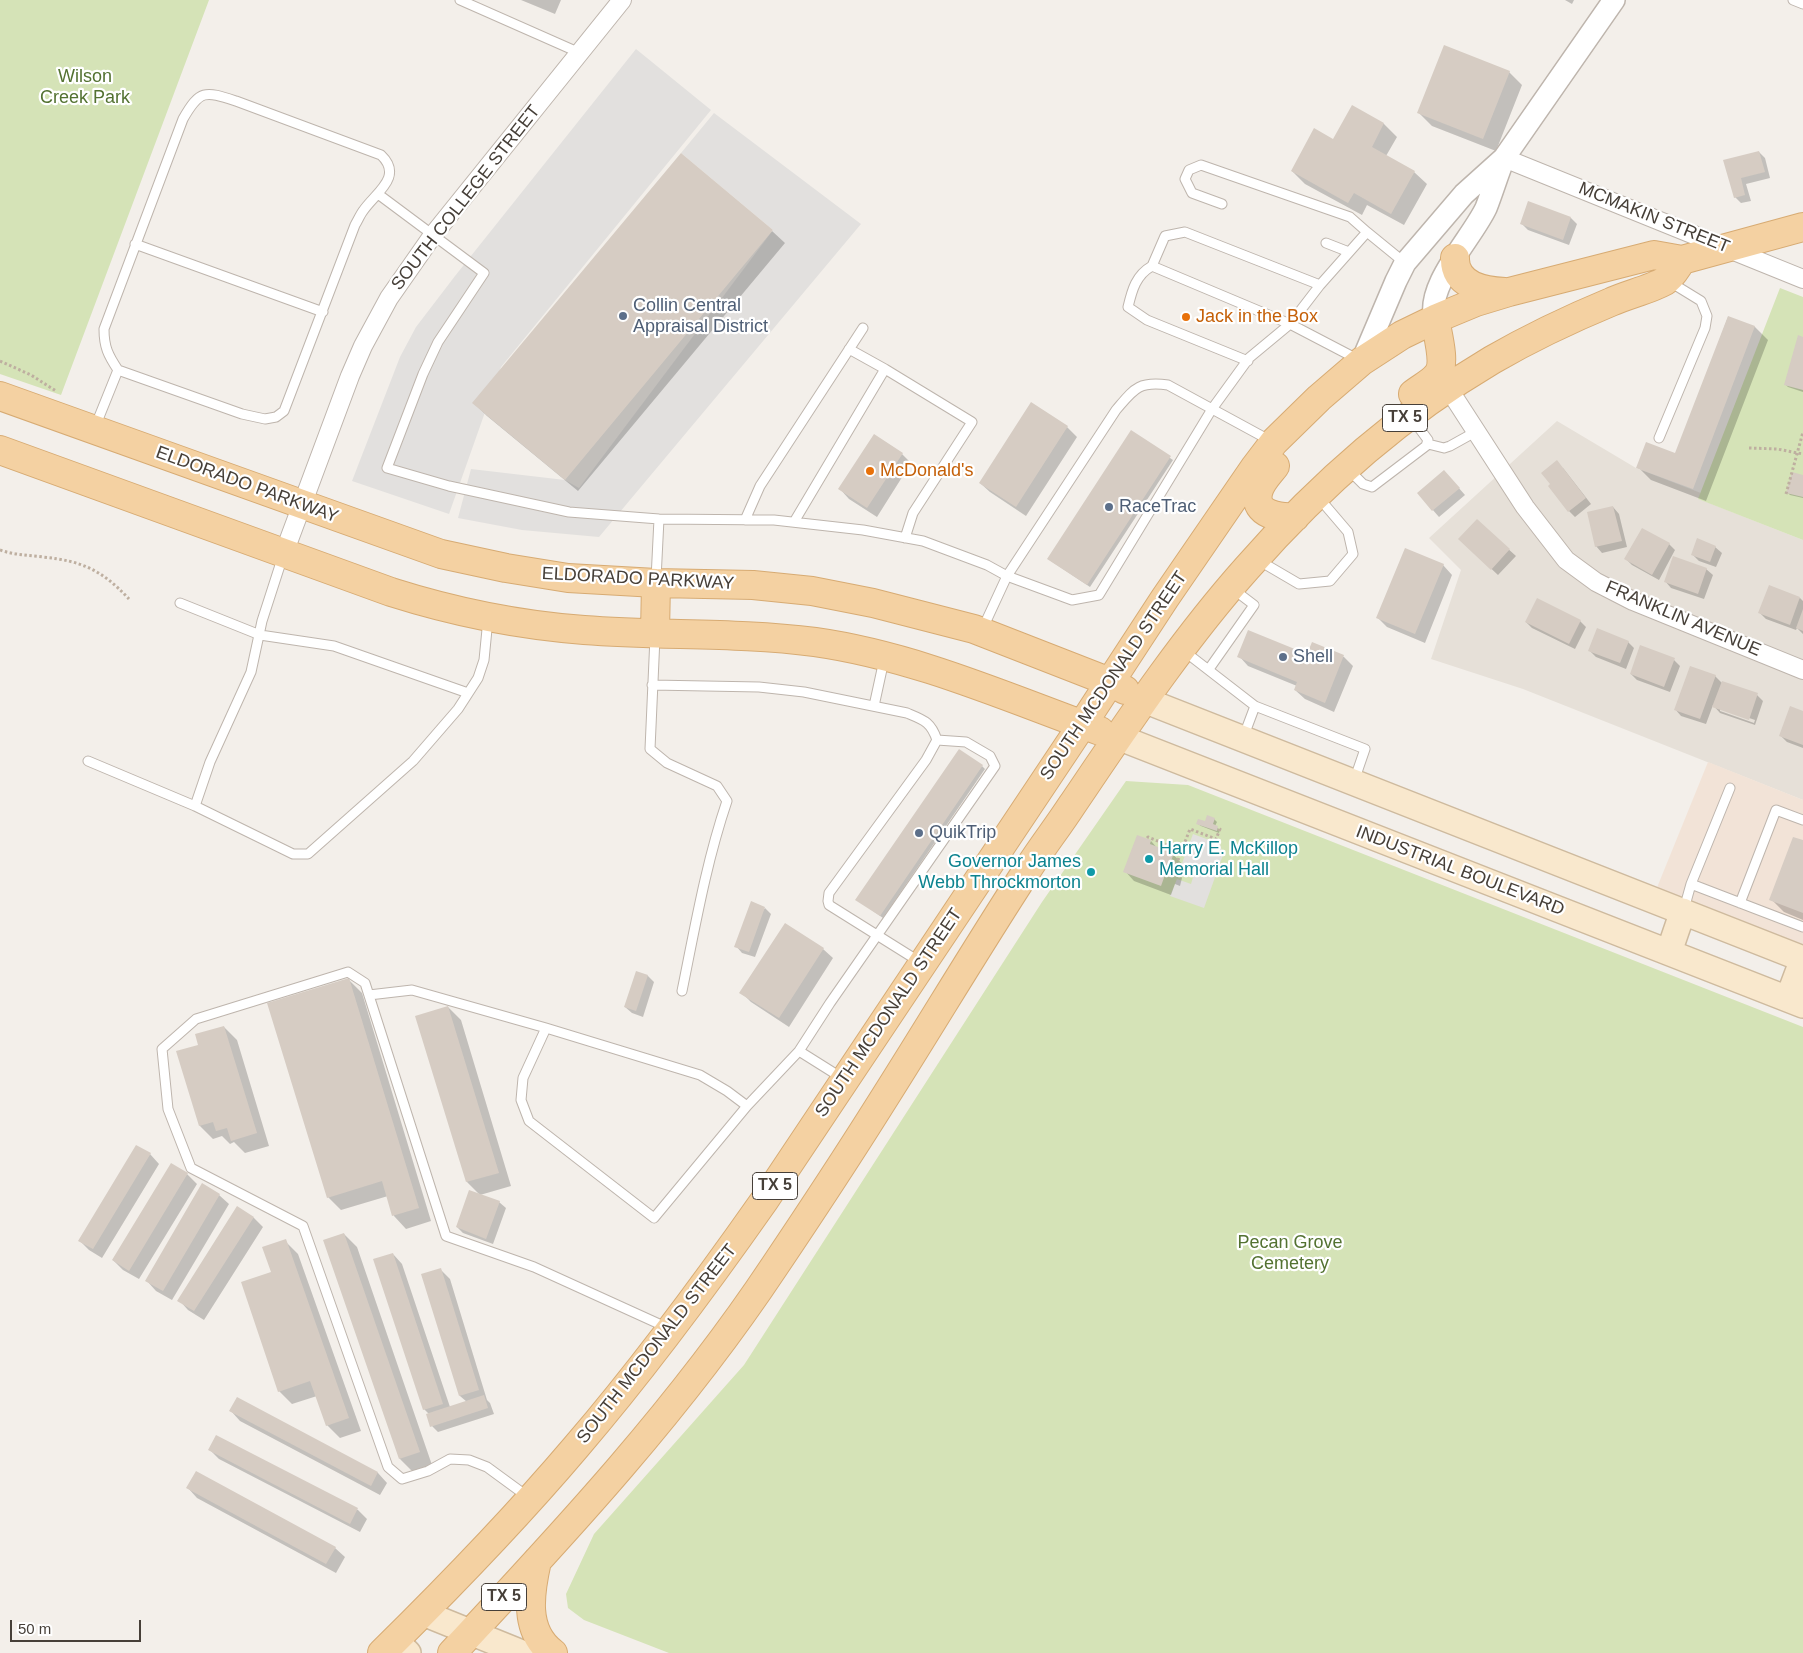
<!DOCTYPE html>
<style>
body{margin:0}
#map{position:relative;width:1803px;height:1653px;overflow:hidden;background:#f3efea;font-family:Arial,sans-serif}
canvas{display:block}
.scale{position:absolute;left:10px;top:1620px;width:131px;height:22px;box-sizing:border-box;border:2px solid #463f38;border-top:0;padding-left:6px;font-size:15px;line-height:18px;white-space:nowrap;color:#463f38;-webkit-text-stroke:4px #fff;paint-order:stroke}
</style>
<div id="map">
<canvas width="1803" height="1653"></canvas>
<div class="scale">50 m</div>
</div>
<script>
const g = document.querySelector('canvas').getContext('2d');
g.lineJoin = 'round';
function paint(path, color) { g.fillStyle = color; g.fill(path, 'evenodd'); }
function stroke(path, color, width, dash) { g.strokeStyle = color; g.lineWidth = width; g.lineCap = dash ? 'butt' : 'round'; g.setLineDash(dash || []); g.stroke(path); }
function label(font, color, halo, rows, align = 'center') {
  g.font = font + ' Arial,sans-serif'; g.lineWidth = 4.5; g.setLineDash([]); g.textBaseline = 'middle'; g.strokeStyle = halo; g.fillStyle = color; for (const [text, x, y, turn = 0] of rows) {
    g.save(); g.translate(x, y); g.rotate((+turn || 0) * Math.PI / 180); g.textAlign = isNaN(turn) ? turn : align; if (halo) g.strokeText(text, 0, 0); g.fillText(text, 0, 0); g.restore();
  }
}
paint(new Path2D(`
 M 1557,421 L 1636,468 L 1701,493 L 1699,499 L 1803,540 L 1803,800 L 1523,689 L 1431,659 L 1461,570 L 1429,538 Z`), '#e6e0d8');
paint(new Path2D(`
 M 1708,762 L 1803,800 L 1803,947 L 1656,890 Z`), '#f2e3d7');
paint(new Path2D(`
 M 0,0 L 209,0 L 61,395 L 0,374 Z
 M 1780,288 L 1803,297 L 1803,540 L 1698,499 Z
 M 1126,781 L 1188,785 L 1803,1027 L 1803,1653 L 669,1653 L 584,1620 L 568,1608 L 566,1594 L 594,1534 L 744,1365 L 1042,902 Z`), '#d5e3b7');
paint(new Path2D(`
 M 636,49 L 711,110 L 501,367 L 449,514 L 352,481 L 400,357 L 416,327 L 455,276 Z
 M 714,113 L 861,224 L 599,537 L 522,530 L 458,518 L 471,469 L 565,480 L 579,488 L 773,230 L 681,153 Z
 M 1193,834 L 1220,844 L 1223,855 L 1204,908 L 1170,896 L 1177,879 L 1191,884 L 1195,871 L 1181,866 Z`), '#e2e0de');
paint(new Path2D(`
 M 521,0 L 561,0 L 555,14 Z
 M 1565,0 L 1574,0 L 1572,4 Z
 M 1509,72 L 1522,85 L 1496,151 L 1432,126 L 1419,113 Z
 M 1352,107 L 1384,124 L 1397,137 L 1386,156 L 1414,172 L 1427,184 L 1404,225 L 1367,205 L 1362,215 L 1305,184 L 1292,171 L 1334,141 Z
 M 1759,152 L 1765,158 L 1770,178 L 1746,184 L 1751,201 L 1741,203 L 1735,197 L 1725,161 Z
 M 1529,203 L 1571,218 L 1577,224 L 1569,245 L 1528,230 L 1521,223 Z
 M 772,231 L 785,243 L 578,491 L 487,416 L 474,403 Z
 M 1728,317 L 1755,327 L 1768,340 L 1706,501 L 1651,480 L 1638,467 L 1676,455 Z
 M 1803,338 L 1803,392 L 1788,387 L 1785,384 Z
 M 1031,404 L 1067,427 L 1077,437 L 1026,516 L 990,492 L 980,483 Z
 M 1131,432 L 1173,460 L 1090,587 L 1051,561 Z
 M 902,454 L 911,463 L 877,517 L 849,499 L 840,489 Z
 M 1563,468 L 1591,504 L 1575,517 L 1569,511 Z
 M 1803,476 L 1803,498 L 1790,495 L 1787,492 Z
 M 1450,478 L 1465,495 L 1439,517 L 1418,493 Z
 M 1613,507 L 1619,514 L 1627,547 L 1602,553 L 1596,546 Z
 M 1477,521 L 1516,556 L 1498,575 L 1466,545 Z
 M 1669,544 L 1675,550 L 1659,580 L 1632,565 L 1626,559 Z
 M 1715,547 L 1722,553 L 1716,567 L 1699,561 L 1692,554 Z
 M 1443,565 L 1452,575 L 1425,643 L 1387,627 L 1378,618 Z
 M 1706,569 L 1713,575 L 1704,599 L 1671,588 L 1665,581 Z
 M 1800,598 L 1803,601 L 1803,634 L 1797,628 L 1796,630 L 1766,619 L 1760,613 Z
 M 1580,621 L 1586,627 L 1575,649 L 1532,628 L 1526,622 Z
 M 1628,642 L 1634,648 L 1626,669 L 1596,657 L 1590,651 Z
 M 1313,644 L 1344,657 L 1353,666 L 1334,712 L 1305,699 L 1295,690 L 1297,686 L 1248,666 L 1239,656 L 1307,656 Z
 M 1674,660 L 1680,666 L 1670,692 L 1637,680 L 1631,674 Z
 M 1715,676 L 1722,683 L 1757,695 L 1763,701 L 1755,725 L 1720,713 L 1713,705 L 1706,724 L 1681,716 L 1675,709 ZM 1720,708 L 1755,720 L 1754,723 L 1720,711 Z
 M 1803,712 L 1803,748 L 1787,742 L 1781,736 Z
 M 982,766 L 985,769 L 883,918 L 860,902 Z
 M 1214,819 L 1217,822 L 1215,826 L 1220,830 L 1219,833 L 1201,826 L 1198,824 Z
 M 1151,841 L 1158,849 L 1173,854 L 1182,864 L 1179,874 L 1182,878 L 1180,886 L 1175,884 L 1171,895 L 1134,881 L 1125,871 Z
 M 1803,842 L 1803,920 L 1784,912 L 1771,899 Z
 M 765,908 L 771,914 L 755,957 L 742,953 L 736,946 Z
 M 823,949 L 833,958 L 789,1027 L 751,1002 L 741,992 Z
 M 637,972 L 648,976 L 654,982 L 643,1017 L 632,1013 L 625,1007 Z
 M 349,980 L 362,993 L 431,1221 L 406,1229 L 394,1216 L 388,1196 L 341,1210 L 328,1197 Z
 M 448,1007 L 461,1020 L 511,1186 L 480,1195 L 467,1182 L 417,1017 Z
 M 224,1027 L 237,1040 L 269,1146 L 245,1153 L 234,1142 L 230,1144 L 222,1136 L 213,1139 L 200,1126 L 178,1052 L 200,1046 Z
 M 150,1154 L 159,1164 L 102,1258 L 89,1250 L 80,1241 Z
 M 187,1174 L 197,1184 L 139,1279 L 123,1270 L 113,1260 Z
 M 219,1195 L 229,1204 L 172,1300 L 156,1291 L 147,1281 Z
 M 499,1202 L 506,1208 L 493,1244 L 463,1233 L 457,1227 Z
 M 238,1208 L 254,1218 L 263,1227 L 204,1320 L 188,1310 L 179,1300 Z
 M 344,1234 L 357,1247 L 432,1465 L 413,1472 L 400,1459 L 325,1241 Z
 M 285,1241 L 298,1254 L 361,1431 L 340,1438 L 327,1425 L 317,1396 L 292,1404 L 279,1391 L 272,1273 Z
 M 393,1254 L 402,1264 L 450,1407 L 467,1402 L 460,1396 L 441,1270 L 450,1279 L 487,1400 L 490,1403 L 494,1414 L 438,1432 L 432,1426 L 429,1414 L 424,1409 Z
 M 237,1399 L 378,1473 L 387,1483 L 380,1495 L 240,1421 L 231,1411 Z
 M 216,1437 L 358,1510 L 367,1519 L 360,1532 L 219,1459 L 210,1450 Z
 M 188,1488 L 335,1548 L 345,1557 L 336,1573 L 197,1498 Z`), '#0003');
paint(new Path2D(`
 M 1444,45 L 1510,71 L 1483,139 L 1417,113 Z
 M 1352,105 L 1384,123 L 1372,147 L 1415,171 L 1391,214 L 1354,193 L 1348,203 L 1291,171 L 1314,128 L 1333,139 Z
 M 1759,151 L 1765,172 L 1741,178 L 1745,195 L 1734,198 L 1723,160 Z
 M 681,153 L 773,230 L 565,480 L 472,403 Z
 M 1528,201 L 1571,217 L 1563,240 L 1520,224 Z
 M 1728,316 L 1755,326 L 1693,489 L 1636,468 L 1646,442 L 1675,453 Z
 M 1798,335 L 1803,337 L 1803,390 L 1784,385 Z
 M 1031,402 L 1068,426 L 1016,507 L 979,483 Z
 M 1131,430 L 1171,456 L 1087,585 L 1047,559 Z
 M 874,434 L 903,453 L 867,508 L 838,489 Z
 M 1557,460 L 1586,498 L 1568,512 L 1548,486 L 1550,484 L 1541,473 Z
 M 1444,470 L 1460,488 L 1432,511 L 1417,493 Z
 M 1792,472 L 1803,475 L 1803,497 L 1786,493 Z
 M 1613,506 L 1622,541 L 1595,547 L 1587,512 Z
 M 1477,519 L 1510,549 L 1491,570 L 1458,539 Z
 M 1642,528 L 1670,543 L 1652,575 L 1624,559 Z
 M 1697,538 L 1716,546 L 1710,562 L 1691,555 Z
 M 1405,548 L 1444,564 L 1415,634 L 1376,618 Z
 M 1673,556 L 1707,568 L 1698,594 L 1664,582 Z
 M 1769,585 L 1800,597 L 1790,625 L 1758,613 Z
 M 1537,598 L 1581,620 L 1569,644 L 1525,622 Z
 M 1803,609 L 1803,631 L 1796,628 Z
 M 1597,628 L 1629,641 L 1620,663 L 1588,651 Z
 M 1248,630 L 1307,654 L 1312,642 L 1344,655 L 1325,703 L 1294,690 L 1297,682 L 1237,657 Z
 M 1640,645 L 1675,658 L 1664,687 L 1630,674 Z
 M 1690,666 L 1716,675 L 1700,719 L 1674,710 Z
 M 1722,681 L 1758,693 L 1749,720 L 1712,707 Z
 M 1790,706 L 1803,711 L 1803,745 L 1779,736 Z
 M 959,749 L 983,765 L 880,916 L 855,900 Z
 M 1207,815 L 1215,818 L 1213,824 L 1218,826 L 1217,831 L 1196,824 L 1198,819 L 1205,821 Z
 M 1137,835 L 1151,840 L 1150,844 L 1174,853 L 1169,866 L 1173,867 L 1170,877 L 1165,875 L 1161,886 L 1123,872 Z
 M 1793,837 L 1803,840 L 1803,913 L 1769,900 Z
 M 751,901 L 765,907 L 749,952 L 734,947 Z
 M 785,923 L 824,948 L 779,1018 L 739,993 Z
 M 636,971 L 648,975 L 636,1011 L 624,1007 Z
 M 349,978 L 419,1208 L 392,1216 L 382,1181 L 327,1198 L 267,1003 Z
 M 448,1006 L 499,1173 L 466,1182 L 415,1016 Z
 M 224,1026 L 257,1133 L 231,1141 L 227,1128 L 216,1131 L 213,1122 L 199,1126 L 176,1051 L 198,1045 L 195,1034 Z
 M 136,1145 L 151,1153 L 93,1249 L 78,1241 Z
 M 171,1163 L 188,1173 L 129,1271 L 112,1260 Z
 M 202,1183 L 220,1194 L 163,1291 L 145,1281 Z
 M 469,1190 L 500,1201 L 486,1239 L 456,1227 Z
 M 237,1206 L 254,1217 L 194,1311 L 177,1301 Z
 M 344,1233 L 420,1452 L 399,1459 L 323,1240 Z
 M 286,1239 L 349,1418 L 326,1426 L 310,1381 L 278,1392 L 241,1282 L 271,1272 L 262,1247 Z
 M 393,1253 L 443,1404 L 423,1410 L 373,1259 Z
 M 441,1268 L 479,1390 L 459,1396 L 421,1274 Z
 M 484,1395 L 488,1408 L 430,1427 L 426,1414 Z
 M 237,1397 L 378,1472 L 371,1486 L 229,1411 Z
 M 216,1435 L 358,1508 L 350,1524 L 208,1450 Z
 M 196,1471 L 336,1547 L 326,1564 L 186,1488 Z`), '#d6ccc3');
const service = new Path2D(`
 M 460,0 L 580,53
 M 1793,0 L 1803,4
 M 378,194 L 484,273 L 438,342 L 423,374 L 387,468 L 449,486 L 569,512 L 659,519 L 774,520 L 863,530 L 923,541 L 987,565 L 1007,576 L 1116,410 C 1134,389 1138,381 1168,385 L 1271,441
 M 1222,204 L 1192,193 L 1185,179 L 1189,170 L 1201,165 L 1350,217 L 1367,232
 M 1326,243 L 1349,252
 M 135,244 L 323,312
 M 1152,266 C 1136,275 1132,290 1128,307 L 1147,320 L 1248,361
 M 1320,285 L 1185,232 L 1165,236 L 1152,266 L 1290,324 L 1320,285 L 1367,232 L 1405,263
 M 849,349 L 885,369
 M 95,427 L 118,370 C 108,355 104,347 104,329 L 183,119 C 200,89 205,91 236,101 L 381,155 C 404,177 375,193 363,211 C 360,215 358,220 355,225 L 284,411 L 276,417 L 265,419 L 242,414 L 118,370
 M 1659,438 L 1705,328 L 1707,316 L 1701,301 L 1670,282
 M 1428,444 L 1444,448 L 1450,446 L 1477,431
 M 1348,469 L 1363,484 L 1372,487 L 1426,446 L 1428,440 L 1411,417
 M 745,520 L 760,486 L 863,328
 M 794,522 L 885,369 L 972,422 L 913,513 L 905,538
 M 283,556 L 262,621 L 251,672 L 210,762 L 195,806 L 293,854 L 308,854 L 413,761 L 458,709 L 478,678 L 484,660 L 488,619
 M 1258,560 L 1299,584 L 1330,581 L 1353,554 L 1348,532 L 1319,498
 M 656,579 L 659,519
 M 180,603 L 260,635 L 334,646 L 468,693
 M 982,630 L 1007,576 L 1072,600 L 1099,595 L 1212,409 L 1249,358 L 1290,324 L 1359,360
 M 655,637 L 650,749 L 667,763 L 717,786 L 727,801 C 706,863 695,927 682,991
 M 1184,651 L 1255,706 L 1365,749 L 1354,781
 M 1209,669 L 1254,605 L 1233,589
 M 652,685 L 759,687 L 804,692 L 907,713 C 924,720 931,722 937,740 L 926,760 L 829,893 L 828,901 L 829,905 L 920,962
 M 874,706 L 884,660
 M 1243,738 L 1255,706
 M 88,761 L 195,806
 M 1691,884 L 1803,927
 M 1740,903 L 1776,810 L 1803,820
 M 1684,909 L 1691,884 L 1730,788
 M 369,995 L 412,990 L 546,1028 L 700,1075 L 727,1091 L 747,1106
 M 546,1028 L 523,1078 L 521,1100 L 529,1121 L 654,1218 L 747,1106 L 799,1051
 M 842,1078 L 799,1051 L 830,1003 L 995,766 L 990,756 L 966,742 L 937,740
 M 528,1497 L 487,1467 L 469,1460 L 450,1459 L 428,1471 L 402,1479 L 388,1467 L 303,1226 L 191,1168 L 168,1109 L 162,1049 L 196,1019 L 348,972 L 365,983 L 446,1236 L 534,1267 L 668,1328`);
const minor = new Path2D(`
 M 1504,158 L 1803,279
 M 1448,388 L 1525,507 L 1566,560 L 1596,582 L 1633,601 L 1803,670
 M 284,553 L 350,376 L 363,346 L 389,298 L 433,235 L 622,0`);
const tertiary = new Path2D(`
 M 1435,319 C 1425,286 1472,238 1486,208 C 1492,193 1497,176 1503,161
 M 1362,361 L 1396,281 L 1405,263 L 1464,194 L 1504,158 L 1614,0`);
const secondary = new Path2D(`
 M 1144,700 L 1803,959
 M 1118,737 L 1803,1005
 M 1669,952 L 1683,911
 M 1788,999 L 1803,959
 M 423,1613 L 522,1653
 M 395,1640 L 408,1653`);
const primary = new Path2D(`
 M 1455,258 C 1454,285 1483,291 1505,292
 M 1413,394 C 1420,388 1433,382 1438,374 C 1446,363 1437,332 1435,319
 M 0,396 L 441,554 L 506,568 L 568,578 L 656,583 L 753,585 L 812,591 L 873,603 L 974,629 L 1110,682 L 1125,690
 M 0,450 L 391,592 C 454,612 518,625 584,630 C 661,636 738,632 815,642 C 914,656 1006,697 1100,731
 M 1275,466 C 1269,474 1260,482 1258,493 C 1254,515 1280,518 1295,517
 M 655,633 L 656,583
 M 537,1561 C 530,1592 523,1631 553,1653
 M 382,1653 C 449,1587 515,1519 576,1447 C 643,1369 705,1285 764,1201 L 1082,725 L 1165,598 L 1255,467 L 1274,442 L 1319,398 L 1362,361 L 1402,335 L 1435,319 L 1476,302 L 1509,292 L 1654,255 L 1682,260 L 1803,227
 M 452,1653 C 566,1531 681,1407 774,1267 C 809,1215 844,1162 878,1108 C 927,1031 974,952 1024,875 C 1039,851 1057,828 1072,805 C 1127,724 1182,641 1247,568 C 1318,487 1399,415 1492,360 C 1530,338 1570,319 1611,302 C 1626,295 1651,289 1665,281 C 1672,277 1677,267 1682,260`);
stroke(service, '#beb5ad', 11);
stroke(minor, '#beb5ad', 20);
stroke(tertiary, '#beb5ad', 24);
stroke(secondary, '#ceba9e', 28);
stroke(primary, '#d7ab73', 30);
stroke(new Path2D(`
 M 0,361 L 31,375 L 56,391
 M 1749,448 L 1777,449 L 1803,454
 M 1786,494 L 1803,432
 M 0,550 C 14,555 28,555 43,557 C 82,561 102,570 129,599
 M 1147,838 L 1148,837 L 1182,851
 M 1172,872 L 1173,873 L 1190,829 L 1216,839 L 1220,829 L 1218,828`), '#beafa0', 3, [2.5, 2.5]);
stroke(service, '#fff', 9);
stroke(minor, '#fff', 18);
stroke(tertiary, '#fff', 21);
stroke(secondary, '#f9e8cd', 25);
stroke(primary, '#f4d1a2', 28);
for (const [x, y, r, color] of [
 [623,316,5,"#5c6f8a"],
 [1186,317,5,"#e8710a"],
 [870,471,5,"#e8710a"],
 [1109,507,5,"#5c6f8a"],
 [1283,657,5,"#5c6f8a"],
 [919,833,5,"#5c6f8a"],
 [1149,859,5,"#0f9aa8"],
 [1091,872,5,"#0f9aa8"]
]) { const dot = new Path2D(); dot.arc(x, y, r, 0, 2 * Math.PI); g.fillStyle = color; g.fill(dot); stroke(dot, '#fff', 2); }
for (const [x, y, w] of [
 [1405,418,45],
 [775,1186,45],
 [504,1597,45]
]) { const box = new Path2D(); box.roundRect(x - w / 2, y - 13.5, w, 27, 4); g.fillStyle = '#fff'; g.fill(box); stroke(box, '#463f38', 1); }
label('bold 16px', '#463f38', null, [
 ["TX 5",1405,418],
 ["TX 5",775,1186],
 ["TX 5",504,1597]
]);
label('18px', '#537231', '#fff', [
 ["Wilson",85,77],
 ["Creek Park",85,98],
 ["Pecan Grove",1290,1243],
 ["Cemetery",1290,1264]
]);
label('18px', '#463f38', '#fff', [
 ["SOUTH COLLEGE STREET",466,198,-52],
 ["MCMAKIN STREET",1654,218,22],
 ["ELDORADO PARKWAY",247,485,20],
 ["ELDORADO PARKWAY",638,579,3],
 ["FRANKLIN AVENUE",1683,619,23],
 ["SOUTH MCDONALD STREET",1114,676,-56],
 ["INDUSTRIAL BOULEVARD",1460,871,21],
 ["SOUTH MCDONALD STREET",889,1013,-56],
 ["SOUTH MCDONALD STREET",657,1344,-52]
]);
label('18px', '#4e5e75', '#fff', [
 ["Collin Central",633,306],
 ["Appraisal District",633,327],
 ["RaceTrac",1119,507],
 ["Shell",1293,657],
 ["QuikTrip",929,833]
], 'left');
label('18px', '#c56008', '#fff', [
 ["Jack in the Box",1196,317],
 ["McDonald's",880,471]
], 'left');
label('18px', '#0d838f', '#fff', [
 ["Harry E. McKillop",1159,849],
 ["Memorial Hall",1159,870],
 ["Governor James",1081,862,"right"],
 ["Webb Throckmorton",1081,883,"right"]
], 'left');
</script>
